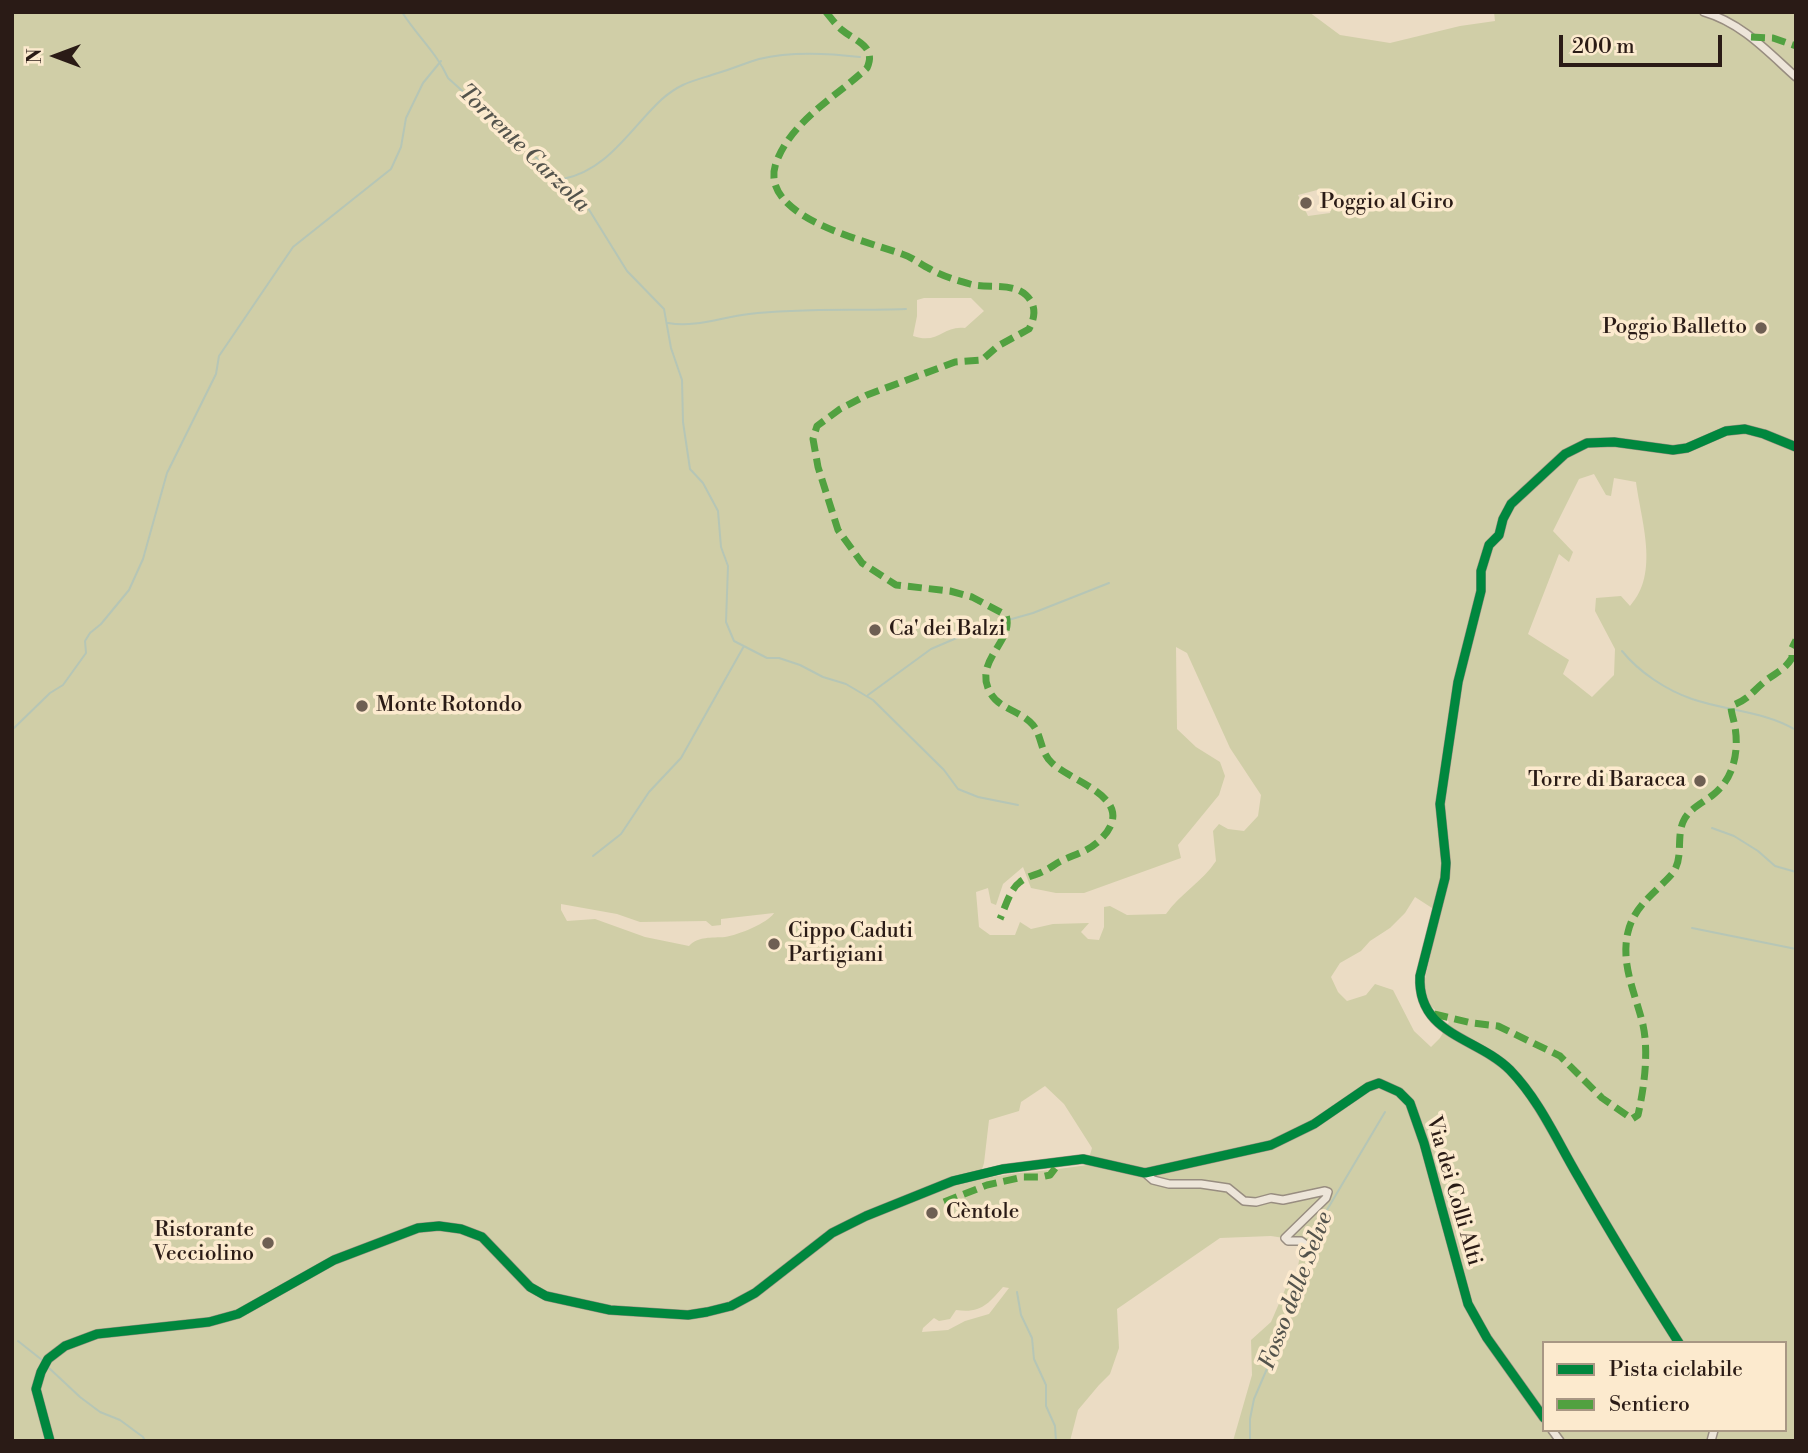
<!DOCTYPE html>
<meta charset="utf-8">
<style>
body{margin:0}
#map{position:relative;width:1808px;height:1453px;overflow:hidden;background:#ebdcc4;font-family:"Libre Bodoni",serif}
canvas{display:block}
.frame{position:absolute;inset:0;border:14px solid #2a1b16;pointer-events:none}
.legend{position:absolute;left:1542px;top:1341px;width:245px;height:91px;box-sizing:border-box;background:#fceace;border:2px solid #a89784;margin:0;padding:9px 12px;list-style:none;font-size:21px;color:#2a1b16}
.legend li{display:flex;align-items:center;gap:14px;height:35px}
.legend b{width:35px;border:2px solid #a89784}
.north{position:absolute;left:21px;top:21px;width:70px;height:70px;-webkit-text-stroke:5px #fceace;paint-order:stroke;rotate:270deg;font-size:19px;font-weight:700;line-height:28px;text-align:center;color:#2a1b16}
.north::after{content:'';display:block;margin:auto;width:24px;height:32px;background:#2a1b16;clip-path:polygon(50% 0,100% 100%,50% 72%,0 100%)}
.scale{position:absolute;left:1559px;top:35px;width:163px;height:32px;box-sizing:border-box;border:4px solid #2a1b16;border-top:0;padding-left:9px;font-size:21px;line-height:24px;white-space:nowrap;color:#2a1b16;-webkit-text-stroke:5px #fceace;paint-order:stroke}
</style>
<div id="map">
<canvas width="1808" height="1453"></canvas>
<div class="frame"></div>
<ul class="legend">
<li><b style="height:9px;background:#00873e"></b>Pista ciclabile</li>
<li><b style="height:9px;background:#51a140"></b>Sentiero</li>
</ul>
<div class="north">N</div>
<div class="scale">200 m</div>
</div>
<script>
const g = document.querySelector('canvas').getContext('2d');
g.lineJoin = 'round';
function paint(path, color) { g.fillStyle = color; g.fill(path, 'evenodd'); }
function stroke(path, color, width, dash) { g.strokeStyle = color; g.lineWidth = width; g.lineCap = dash ? 'butt' : 'round'; g.setLineDash(dash || []); g.stroke(path); }
function label(font, color, halo, rows, align = 'center') {
  g.font = font + ' "Libre Bodoni",serif'; g.lineWidth = 7; g.setLineDash([]); g.textBaseline = 'middle'; g.strokeStyle = halo; g.fillStyle = color; for (const [text, x, y, turn = 0] of rows) {
    g.save(); g.translate(x, y); g.rotate((+turn || 0) * Math.PI / 180); g.textAlign = isNaN(turn) ? turn : align; if (halo) g.strokeText(text, 0, 0); g.fillText(text, 0, 0); g.restore();
  }
}
paint(new Path2D(`
 M 12,12 L 1309,12 L 1340,35 L 1390,43 L 1460,26 L 1495,21 L 1494,12 L 1796,12 L 1796,1441 L 1233,1441 L 1252,1375 L 1251,1340 L 1271,1322 L 1287,1285 L 1297,1271 L 1303,1241 L 1271,1236 L 1220,1238 L 1117,1309 L 1119,1348 L 1110,1374 L 1099,1385 L 1078,1410 L 1070,1441 L 12,1441 ZM 1321,189 L 1334,199 L 1330,213 L 1308,216 L 1298,195 ZM 924,298 L 971,298 L 984,311 L 965,328 C 943,325 939,345 913,336 L 917,316 L 917,300 ZM 1594,474 L 1606,495 L 1611,496 L 1614,478 L 1636,482 C 1641,521 1660,573 1630,606 L 1621,596 L 1596,598 L 1595,611 L 1615,649 L 1614,675 L 1592,697 L 1563,674 L 1569,660 L 1528,634 L 1559,554 L 1569,562 L 1573,552 L 1553,531 L 1579,479 ZM 1176,647 L 1187,653 L 1230,748 L 1261,795 L 1258,816 L 1244,831 L 1228,829 L 1219,824 L 1213,831 L 1216,861 C 1203,881 1180,894 1166,914 L 1127,915 L 1110,906 L 1104,907 L 1104,927 L 1099,940 L 1088,939 L 1081,932 L 1089,923 L 1053,924 L 1031,929 L 1020,922 L 1015,935 L 990,935 L 979,927 L 976,892 L 988,888 L 991,903 L 996,905 L 1003,884 L 1023,867 L 1031,888 L 1056,893 L 1084,893 L 1181,858 L 1178,845 L 1219,795 L 1225,776 L 1220,762 L 1196,747 L 1177,729 ZM 1415,897 L 1432,908 L 1439,917 L 1424,983 L 1425,1001 L 1449,1022 L 1440,1038 L 1431,1047 L 1414,1031 L 1393,990 L 1375,984 L 1366,995 L 1347,1001 L 1338,992 L 1331,977 L 1340,963 L 1361,951 L 1370,941 L 1390,928 L 1405,913 ZM 561,904 L 617,914 L 640,922 L 706,921 L 712,926 L 721,925 L 721,919 L 774,913 C 768,923 738,935 725,937 C 712,938 698,936 689,946 L 645,937 L 595,919 L 567,921 L 561,910 ZM 1045,1086 L 1064,1104 L 1092,1148 L 1087,1165 C 1051,1171 1015,1172 979,1179 L 984,1163 L 989,1120 L 1019,1111 L 1021,1102 ZM 1003,1287 L 1009,1288 L 989,1314 L 965,1321 L 948,1330 L 922,1332 L 923,1328 L 934,1318 L 939,1321 L 950,1319 L 956,1310 C 981,1314 989,1303 1003,1287 ZM 1544,1343 L 1785,1343 L 1785,1430 L 1544,1430 Z`), '#d0cea7');
stroke(new Path2D(`
 M 402,12 C 417,36 437,53 448,78 L 583,200 L 627,271 L 664,309 L 671,348 L 682,380 L 683,422 L 690,469 L 703,483 L 718,511 L 721,547 L 728,566 L 726,622 L 734,641 L 767,658 L 779,658 L 800,665 L 823,677 L 846,684 L 873,700 L 944,770 L 958,789 L 978,797 L 1018,805
 M 563,179 C 608,170 630,129 661,100 C 681,82 694,81 718,73 C 732,69 745,63 759,59 C 791,51 827,53 860,57
 M 668,323 C 696,328 721,317 749,314 C 801,308 854,311 906,309
 M 1622,651 C 1639,672 1666,690 1692,699 C 1727,711 1764,711 1796,730
 M 868,695 L 931,649 L 980,628 L 1033,613 L 1109,583
 M 12,730 L 50,693 L 63,685 L 86,653 L 85,641 L 90,633 L 101,624 L 129,590 L 143,559 L 167,473 L 216,374 L 219,356 L 293,247 L 391,169 L 401,147 L 406,118 L 423,83 L 441,61
 M 1712,828 L 1734,836 L 1758,851 L 1775,866 L 1796,872
 M 593,856 L 621,834 L 649,792 L 681,758 L 744,646
 M 1692,928 L 1796,949
 M 1017,1292 L 1021,1315 L 1032,1338 L 1034,1359 L 1046,1385 L 1046,1406 L 1055,1426 L 1056,1441
 M 18,1341 L 42,1360
 M 49,1368 L 80,1397 L 100,1412 L 120,1420 L 143,1437 L 145,1441
 M 1250,1441 L 1250,1419 L 1254,1399 L 1287,1322 L 1321,1220 L 1385,1112`), '#b6c6b6', 2);
const minor = new Path2D(`
 M 1704,12 C 1742,23 1768,52 1796,77
 M 1145,1173 L 1153,1180 L 1169,1184 L 1201,1184 L 1228,1188 L 1244,1201 L 1256,1202 L 1271,1198 L 1283,1200 L 1325,1191 L 1328,1192 L 1326,1198 L 1285,1238 L 1288,1241 L 1301,1241 L 1305,1244
 M 1679,1343 C 1644,1288 1611,1234 1579,1178 C 1557,1141 1540,1101 1510,1070 C 1477,1037 1417,1035 1420,976 L 1445,878 L 1446,863 L 1440,804 L 1458,682 L 1481,591 L 1481,571 L 1489,545 L 1499,535 L 1503,519 L 1511,504 L 1565,454 L 1587,443 L 1614,442 L 1673,450 L 1687,448 L 1726,431 L 1745,429 L 1764,434 L 1796,447
 M 1552,1430 L 1560,1441
 M 50,1441 L 36,1389 L 41,1372 L 48,1359 L 65,1346 L 97,1334 L 209,1322 L 238,1314 L 334,1260 L 418,1228 L 439,1226 L 461,1229 L 482,1237 L 530,1287 L 546,1296 L 610,1310 L 688,1315 L 707,1312 L 731,1306 L 755,1293 L 832,1233 L 866,1216 L 953,1181 L 1003,1169 L 1083,1159 L 1145,1173 L 1271,1145 L 1314,1124 L 1368,1087 L 1379,1083 L 1399,1092 L 1410,1103 L 1424,1143 L 1468,1304 L 1487,1338 L 1544,1418
 M 1711,1441 L 1714,1430`);
stroke(minor, '#988d80', 10);
stroke(minor, '#ede5d9', 7);
stroke(new Path2D(`
 M 826,12 C 831,18 836,25 842,30 C 855,41 877,46 867,68 C 836,97 791,121 776,163 C 757,217 867,241 902,254 C 912,257 920,264 930,269 C 942,276 956,280 970,284 C 987,289 1012,282 1026,295 C 1037,305 1035,318 1029,329 L 998,346 L 982,360 L 955,362 L 867,395 L 840,409 L 817,426 L 813,439 L 818,467 L 838,530 L 862,563 L 896,585 L 950,591 L 972,597 L 1006,615 C 1015,642 971,661 991,694 C 1000,709 1021,711 1033,725 C 1042,736 1040,752 1052,763 C 1073,783 1141,799 1100,840 C 1089,851 1076,854 1063,860 C 1056,863 1051,868 1044,871 C 1037,875 1027,876 1020,882 C 1010,889 1005,908 1000,919
 M 1751,37 L 1773,38 L 1796,46
 M 1434,1014 L 1472,1023 L 1498,1026 L 1560,1056 L 1602,1098 L 1632,1119 L 1638,1115 C 1644,1088 1649,1053 1643,1025 C 1636,995 1620,964 1628,932 C 1634,906 1655,893 1672,874 C 1684,859 1676,839 1683,822 C 1688,809 1703,803 1714,794 C 1734,778 1739,751 1735,727 C 1734,720 1731,713 1731,706 C 1749,699 1749,695 1763,683 C 1774,673 1783,672 1792,658 L 1792,648 L 1796,640
 M 944,1202 L 987,1185 L 1023,1177 L 1041,1177 L 1050,1175 L 1060,1162`), '#51a140', 7, [14, 7]);
stroke(new Path2D(`
 M 1679,1343 C 1644,1288 1611,1234 1579,1178 C 1557,1141 1540,1101 1510,1070 C 1477,1037 1417,1035 1420,976 L 1445,878 L 1446,863 L 1440,804 L 1458,682 L 1481,591 L 1481,571 L 1489,545 L 1499,535 L 1503,519 L 1511,504 L 1565,454 L 1587,443 L 1614,442 L 1673,450 L 1687,448 L 1726,431 L 1745,429 L 1764,434 L 1796,447
 M 50,1441 L 36,1389 L 41,1372 L 48,1359 L 65,1346 L 97,1334 L 209,1322 L 238,1314 L 334,1260 L 418,1228 L 439,1226 L 461,1229 L 482,1237 L 530,1287 L 546,1296 L 610,1310 L 688,1315 L 707,1312 L 731,1306 L 755,1293 L 832,1233 L 866,1216 L 953,1181 L 1003,1169 L 1083,1159 L 1145,1173 L 1271,1145 L 1314,1124 L 1368,1087 L 1379,1083 L 1399,1092 L 1410,1103 L 1424,1143 L 1468,1304 L 1487,1338 L 1544,1418`), '#00873e', 9);
for (const [x, y, r, color] of [
 [1306,203,7,"#6e5f53"],
 [1761,328,7,"#6e5f53"],
 [875,630,7,"#6e5f53"],
 [362,706,7,"#6e5f53"],
 [1700,781,7,"#6e5f53"],
 [774,944,7,"#6e5f53"],
 [932,1213,7,"#6e5f53"],
 [268,1243,7,"#6e5f53"]
]) { const dot = new Path2D(); dot.arc(x, y, r, 0, 2 * Math.PI); g.fillStyle = color; g.fill(dot); stroke(dot, '#fceace', 2.5); }
label('21px', '#2a1b16', '#fceace', [
 ["Poggio al Giro",1320,203],
 ["Poggio Balletto",1747,328,"right"],
 ["Ca' dei Balzi",889,630],
 ["Monte Rotondo",376,706],
 ["Torre di Baracca",1686,781,"right"],
 ["Cippo Caduti",788,932],
 ["Partigiani",788,956],
 ["Cèntole",946,1213],
 ["Ristorante",254,1231,"right"],
 ["Vecciolino",254,1255,"right"]
], 'left');
label('21px', '#2a1b16', '#fceace', [
 ["Via dei Colli Alti",1453,1191,74]
]);
label('italic 23px', '#53534c', '#fceace', [
 ["Torrente Carzola",523,149,44],
 ["Fosso delle Selve",1297,1291,-69]
]);
</script>
